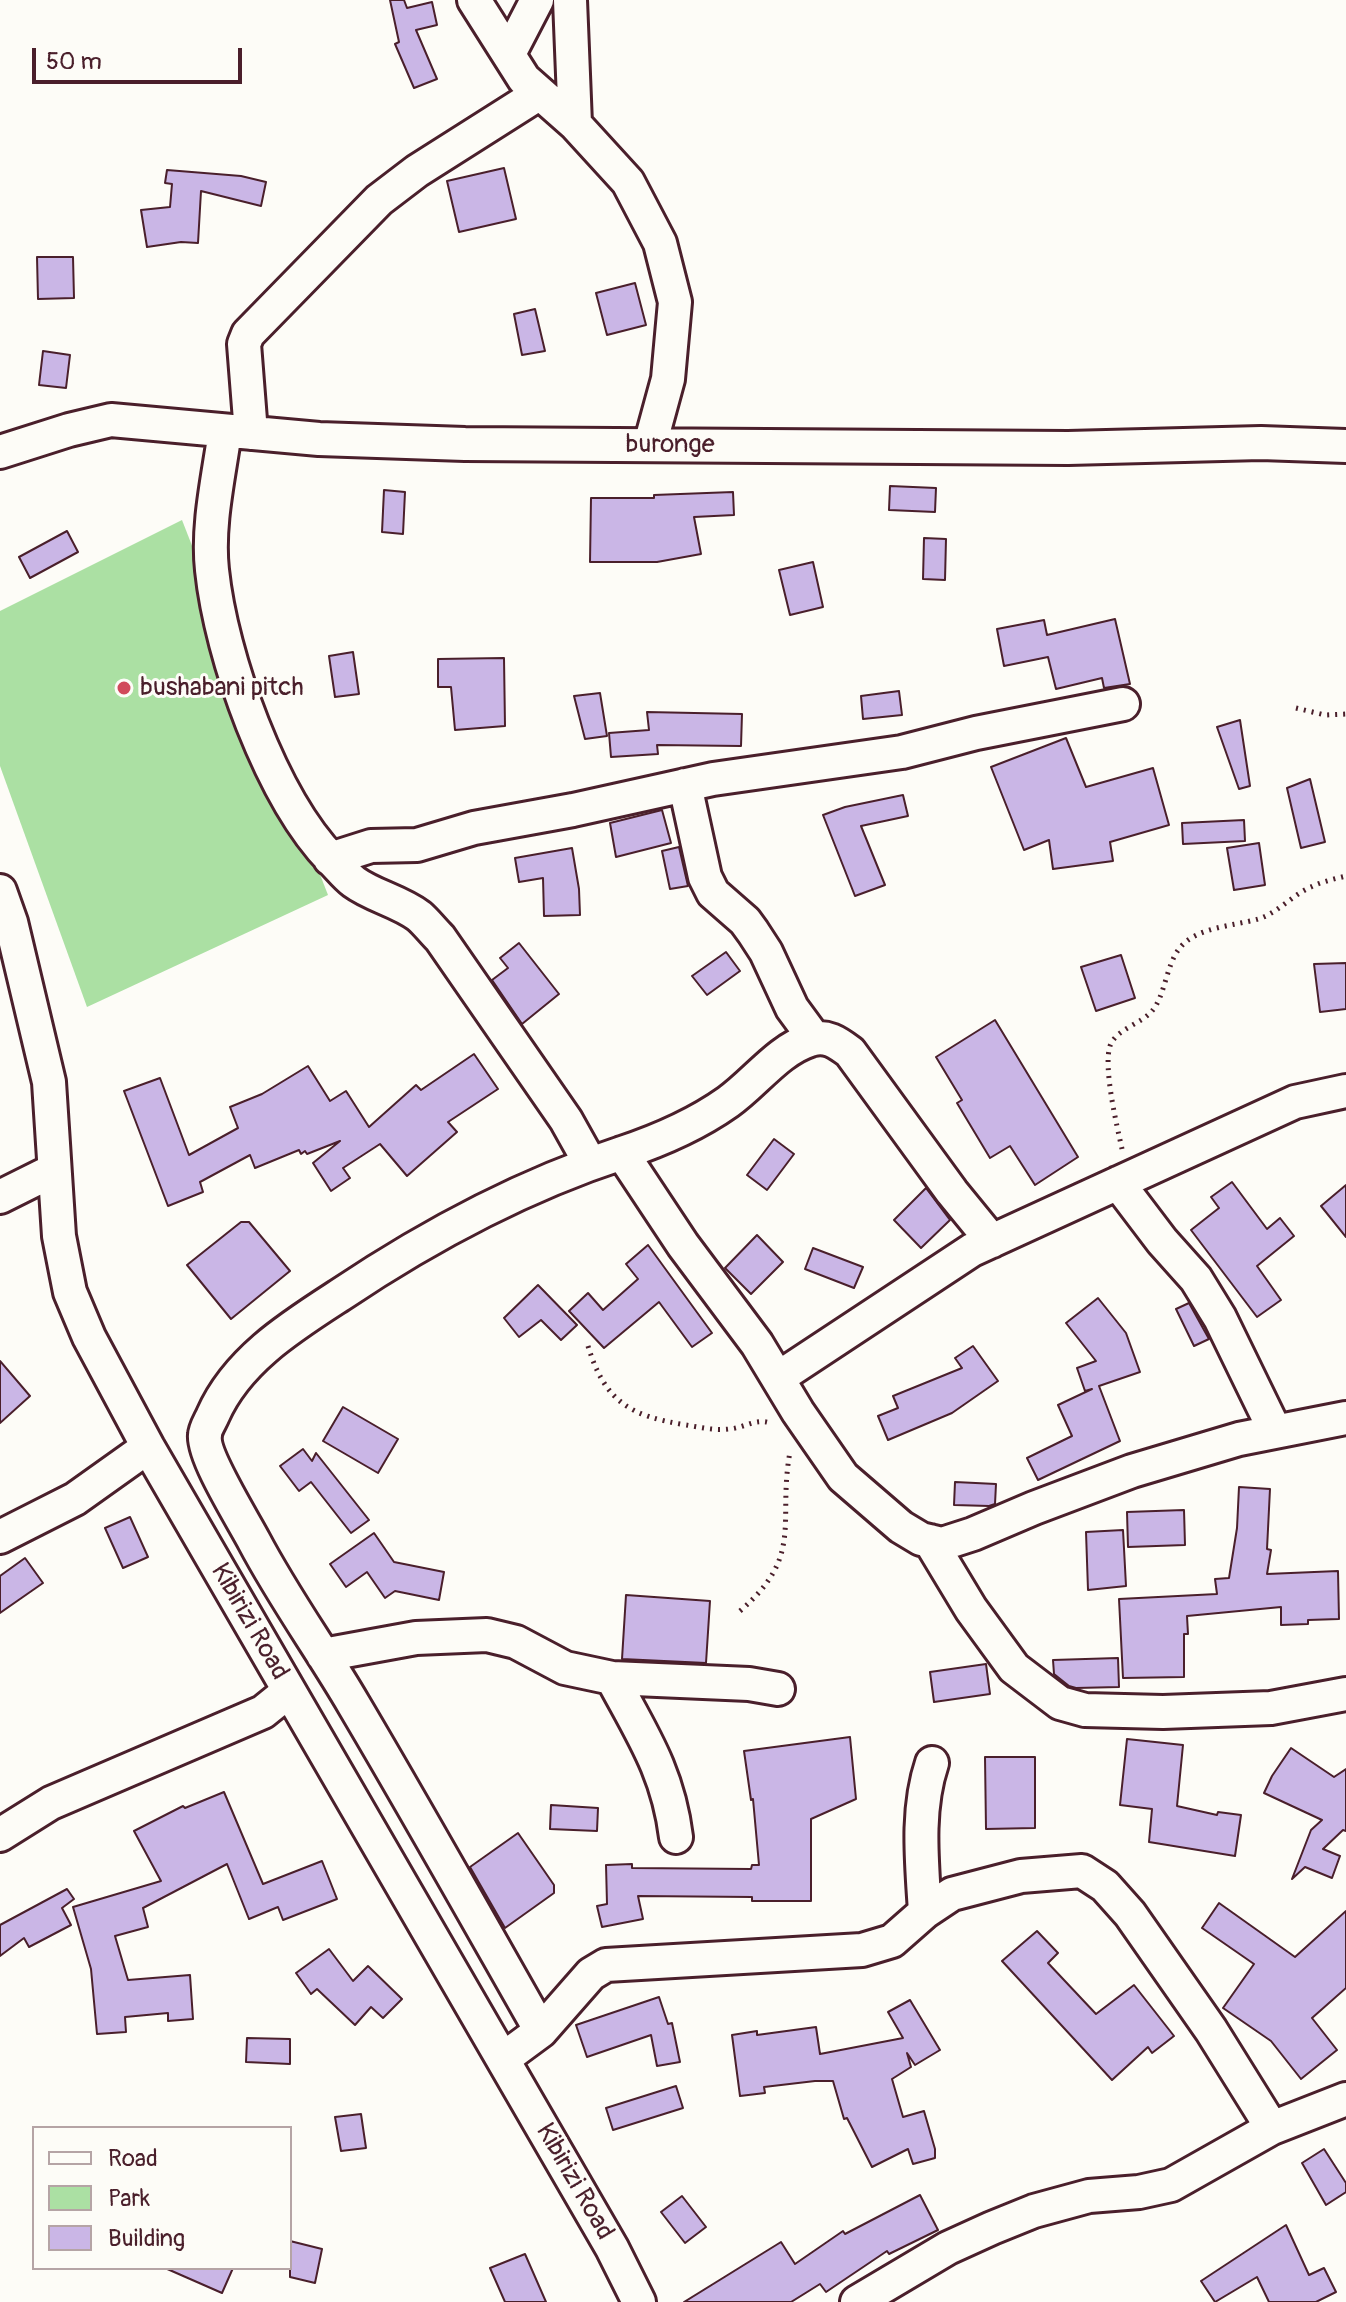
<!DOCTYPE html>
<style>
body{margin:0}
#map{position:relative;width:1346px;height:2302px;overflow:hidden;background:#fdfcf7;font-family:Pangolin,sans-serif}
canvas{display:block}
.legend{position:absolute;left:32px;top:2126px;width:260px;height:144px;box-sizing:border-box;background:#fdfcf7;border:2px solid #b5a4a5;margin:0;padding:10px 14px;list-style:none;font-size:24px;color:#4a1f2b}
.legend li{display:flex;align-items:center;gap:16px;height:40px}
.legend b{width:40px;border:2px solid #b5a4a5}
.scale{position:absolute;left:32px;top:48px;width:210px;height:36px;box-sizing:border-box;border:4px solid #4a1f2b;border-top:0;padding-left:10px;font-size:24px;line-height:28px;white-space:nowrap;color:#4a1f2b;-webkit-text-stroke:6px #fdfcf7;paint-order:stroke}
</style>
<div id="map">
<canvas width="1346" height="2302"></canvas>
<ul class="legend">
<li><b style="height:10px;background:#fdfcf7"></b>Road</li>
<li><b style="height:22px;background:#abe0a3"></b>Park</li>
<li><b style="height:22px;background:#cab6e6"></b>Building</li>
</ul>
<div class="scale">50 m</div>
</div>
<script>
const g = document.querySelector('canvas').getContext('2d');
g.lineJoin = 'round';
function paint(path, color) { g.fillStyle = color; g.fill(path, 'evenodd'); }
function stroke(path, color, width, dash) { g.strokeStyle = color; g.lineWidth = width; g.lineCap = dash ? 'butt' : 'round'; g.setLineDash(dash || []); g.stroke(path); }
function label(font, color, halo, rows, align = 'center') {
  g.font = font + ' Pangolin,sans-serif'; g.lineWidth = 6; g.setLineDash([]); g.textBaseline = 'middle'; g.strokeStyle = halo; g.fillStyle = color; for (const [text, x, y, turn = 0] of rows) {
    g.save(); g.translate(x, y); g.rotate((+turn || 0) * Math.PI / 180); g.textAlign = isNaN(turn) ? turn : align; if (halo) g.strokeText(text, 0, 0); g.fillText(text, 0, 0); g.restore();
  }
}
paint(new Path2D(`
 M 182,520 L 328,895 L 87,1007 L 0,766 L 0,611 Z`), '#abe0a3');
const building = new Path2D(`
 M 390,0 L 404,0 L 407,8 L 432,2 L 437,25 L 416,30 L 437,79 L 414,88 L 395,44 L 399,42 Z
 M 504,168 L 516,219 L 459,232 L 447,181 Z
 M 167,170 L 241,176 L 266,182 L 261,206 L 201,191 L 198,243 L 181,242 L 147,247 L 141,210 L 170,207 L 172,184 L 165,183 Z
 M 37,257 L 73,257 L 74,298 L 38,299 Z
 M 635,283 L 646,325 L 607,335 L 596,293 Z
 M 535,309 L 545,351 L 522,355 L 514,314 Z
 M 43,351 L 70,355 L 66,388 L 39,385 Z
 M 890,486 L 936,488 L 935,512 L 889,510 Z
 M 384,490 L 405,492 L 403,534 L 382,532 Z
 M 733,492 L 734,515 L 694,517 L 701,554 L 657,562 L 590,562 L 591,498 L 654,498 L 654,495 Z
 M 67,531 L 78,552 L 30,578 L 19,557 Z
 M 924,538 L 946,539 L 945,580 L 923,579 Z
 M 813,562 L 823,607 L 790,615 L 779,570 Z
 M 1115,619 L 1130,684 L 1104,688 L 1102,678 L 1056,689 L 1048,657 L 1004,666 L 997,629 L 1044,620 L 1047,635 Z
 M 353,652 L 359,694 L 335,697 L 329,656 Z
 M 504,658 L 505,726 L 455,730 L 451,687 L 438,687 L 438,659 Z
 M 899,691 L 902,715 L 863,719 L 861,696 Z
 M 600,693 L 607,736 L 585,739 L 574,696 Z
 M 647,712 L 742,714 L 741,746 L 657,745 L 658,754 L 611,757 L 609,733 L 649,730 Z
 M 1240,720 L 1250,786 L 1239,789 L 1217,727 Z
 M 1066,738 L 1086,787 L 1153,768 L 1169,825 L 1110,842 L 1113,861 L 1053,869 L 1049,840 L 1024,850 L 991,767 Z
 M 1310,779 L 1325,842 L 1301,848 L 1287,788 Z
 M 903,795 L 908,816 L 861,826 L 885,885 L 855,896 L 823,815 L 845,807 Z
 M 662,810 L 671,843 L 616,857 L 610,823 Z
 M 1244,820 L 1245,841 L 1183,844 L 1182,823 Z
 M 1259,843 L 1265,885 L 1234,890 L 1227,848 Z
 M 679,847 L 688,886 L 670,889 L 662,851 Z
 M 572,848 L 579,889 L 580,915 L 544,916 L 543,878 L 519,882 L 515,858 Z
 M 519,943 L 559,994 L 522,1024 L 492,980 L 508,968 L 500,958 Z
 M 726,952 L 740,971 L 707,995 L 692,976 Z
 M 1121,955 L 1135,998 L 1096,1011 L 1081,967 Z
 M 1346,963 L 1346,1009 L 1320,1012 L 1314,964 Z
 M 995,1020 L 1078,1157 L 1035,1185 L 1010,1146 L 990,1158 L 957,1103 L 962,1100 L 936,1057 Z
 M 474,1054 L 498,1089 L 448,1122 L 457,1132 L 407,1176 L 380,1144 L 343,1168 L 350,1178 L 331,1191 L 313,1163 L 340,1141 L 307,1154 L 305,1151 L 301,1154 L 299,1150 L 255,1168 L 250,1155 L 200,1182 L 203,1192 L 168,1206 L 124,1091 L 160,1078 L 189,1155 L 238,1128 L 230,1107 L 262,1094 L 308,1066 L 330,1101 L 346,1091 L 369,1127 L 416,1085 L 421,1090 Z
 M 774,1139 L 794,1154 L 767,1190 L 747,1175 Z
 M 1232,1182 L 1267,1229 L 1280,1218 L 1294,1236 L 1257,1266 L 1281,1300 L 1257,1317 L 1191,1230 L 1219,1208 L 1211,1197 Z
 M 1346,1185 L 1346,1237 L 1321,1206 Z
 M 926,1188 L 950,1220 L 921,1248 L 894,1220 Z
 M 241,1222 L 249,1222 L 290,1271 L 231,1319 L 187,1265 Z
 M 757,1235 L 783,1262 L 751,1294 L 725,1268 Z
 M 648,1245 L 712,1333 L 692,1347 L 659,1302 L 604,1348 L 569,1311 L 588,1293 L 603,1310 L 638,1279 L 626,1264 Z
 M 813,1248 L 863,1267 L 854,1288 L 805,1269 Z
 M 538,1285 L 577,1325 L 561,1340 L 541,1320 L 519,1337 L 504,1318 Z
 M 1098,1298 L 1126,1333 L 1140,1372 L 1099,1386 L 1120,1441 L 1038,1480 L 1027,1458 L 1072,1436 L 1058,1405 L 1092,1389 L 1085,1391 L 1077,1368 L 1096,1361 L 1066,1323 Z
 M 1189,1303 L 1209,1339 L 1194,1346 L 1176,1309 Z
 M 973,1346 L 998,1381 L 952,1413 L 888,1440 L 878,1416 L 898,1408 L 893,1396 L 962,1368 L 955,1358 Z
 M 0,1361 L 30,1396 L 0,1423 Z
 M 343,1407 L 398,1439 L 378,1473 L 323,1441 Z
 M 303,1449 L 312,1461 L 316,1453 L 369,1520 L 351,1533 L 311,1482 L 299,1491 L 280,1466 Z
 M 955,1482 L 996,1484 L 995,1504 L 989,1506 L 954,1505 Z
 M 1239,1487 L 1270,1489 L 1267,1549 L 1271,1550 L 1267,1574 L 1338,1571 L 1339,1619 L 1308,1620 L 1308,1624 L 1281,1625 L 1281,1607 L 1187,1616 L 1188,1634 L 1184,1634 L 1184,1677 L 1123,1678 L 1119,1599 L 1217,1594 L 1215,1579 L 1229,1578 L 1237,1528 Z
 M 1184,1510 L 1185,1545 L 1128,1547 L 1127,1512 Z
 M 130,1517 L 148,1557 L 123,1568 L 105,1528 Z
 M 1123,1530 L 1126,1586 L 1088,1590 L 1086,1532 Z
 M 374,1533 L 394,1562 L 444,1572 L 439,1600 L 395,1591 L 385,1598 L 367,1572 L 346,1587 L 330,1564 Z
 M 25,1558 L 43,1583 L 0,1613 L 0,1576 Z
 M 626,1595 L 710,1601 L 706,1663 L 622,1659 Z
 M 1118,1658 L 1119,1687 L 1076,1688 L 1069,1686 L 1054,1674 L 1053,1660 Z
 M 986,1664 L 990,1694 L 934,1702 L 930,1672 Z
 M 850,1737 L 856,1799 L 811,1819 L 811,1901 L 752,1901 L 752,1897 L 638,1896 L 643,1919 L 602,1927 L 597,1906 L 607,1904 L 606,1865 L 632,1864 L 632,1868 L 751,1869 L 752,1865 L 759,1865 L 753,1799 L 751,1800 L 744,1751 Z
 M 1127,1739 L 1183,1745 L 1177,1806 L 1217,1815 L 1218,1812 L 1241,1815 L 1235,1856 L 1149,1842 L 1152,1809 L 1120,1805 Z
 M 1291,1748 L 1334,1777 L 1346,1769 L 1346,1831 L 1343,1830 L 1323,1849 L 1340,1856 L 1332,1878 L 1305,1867 L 1292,1879 L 1311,1830 L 1322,1820 L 1264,1793 L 1272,1776 Z
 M 985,1757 L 1035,1757 L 1035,1828 L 986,1829 Z
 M 224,1792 L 263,1884 L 322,1861 L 337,1899 L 283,1920 L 278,1907 L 249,1919 L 227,1864 L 143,1908 L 148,1927 L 115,1936 L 128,1980 L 190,1975 L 193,2019 L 168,2021 L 168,2013 L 125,2017 L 126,2032 L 97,2034 L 91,1969 L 73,1907 L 161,1881 L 134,1831 L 183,1806 L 185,1808 Z
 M 551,1805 L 598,1808 L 597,1831 L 550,1829 Z
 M 518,1833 L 554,1885 L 554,1893 L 505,1928 L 470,1867 Z
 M 67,1889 L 74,1899 L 62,1908 L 71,1925 L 29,1947 L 24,1938 L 0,1956 L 0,1925 Z
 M 1219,1903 L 1295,1957 L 1346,1911 L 1346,1988 L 1312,2018 L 1337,2050 L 1301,2079 L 1271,2041 L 1223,2008 L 1254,1964 L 1202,1928 Z
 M 1037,1931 L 1058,1953 L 1048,1963 L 1096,2014 L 1134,1985 L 1174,2036 L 1152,2053 L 1148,2047 L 1112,2080 L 1002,1961 Z
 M 329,1949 L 353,1981 L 368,1966 L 402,1999 L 383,2018 L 371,2007 L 355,2025 L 317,1989 L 311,1994 L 296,1973 Z
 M 659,1997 L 668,2024 L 672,2023 L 680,2062 L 657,2066 L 651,2035 L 587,2057 L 576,2025 Z
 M 910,2000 L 940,2050 L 915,2065 L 907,2053 L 911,2067 L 892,2079 L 903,2117 L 924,2111 L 935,2149 L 935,2158 L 913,2164 L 908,2149 L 872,2167 L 847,2118 L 844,2119 L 833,2081 L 815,2081 L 764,2087 L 765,2093 L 740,2096 L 732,2035 L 757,2031 L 757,2035 L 816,2027 L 820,2054 L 903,2038 L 888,2012 Z
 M 247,2038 L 290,2039 L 290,2064 L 246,2062 Z
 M 676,2086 L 683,2108 L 613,2130 L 606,2108 Z
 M 361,2114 L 366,2148 L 341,2151 L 335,2117 Z
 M 1324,2149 L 1346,2183 L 1346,2192 L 1326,2205 L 1302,2163 Z
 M 920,2195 L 938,2230 L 889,2254 L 887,2251 L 826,2292 L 820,2284 L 791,2302 L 684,2302 L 781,2242 L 795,2264 L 843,2231 L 845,2234 Z
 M 682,2196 L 706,2227 L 685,2243 L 661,2212 Z
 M 1286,2225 L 1309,2275 L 1324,2268 L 1336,2292 L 1316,2302 L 1269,2302 L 1257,2277 L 1215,2302 L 1201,2281 Z
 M 290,2241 L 322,2249 L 315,2283 L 290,2277 Z
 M 525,2254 L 546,2302 L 505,2302 L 490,2268 Z
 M 165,2268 L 233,2268 L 222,2293 Z`);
paint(building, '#cab6e6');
stroke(building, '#4a1f2b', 2);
const minor = new Path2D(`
 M 474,0 L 524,79 L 575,124 L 628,182 L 660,243 L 675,302 L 668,379 L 650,445
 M 570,0 L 575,124
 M 509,54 L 537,0
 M 225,431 C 219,475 207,525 212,570 C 221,657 271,797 332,860 C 339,867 346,876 354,882 C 373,896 399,901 419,916 C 426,922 433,931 440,938 L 566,1120 L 590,1163
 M 251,433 L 244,344 L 248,334 L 379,200 L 417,171 L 540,93
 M 0,452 L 69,430 L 111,420 L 319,439 L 465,444 L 1068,448 L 1261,443 L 1346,446
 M 685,785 L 705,877 L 713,893 L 745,921 L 753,932 L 766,952 L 792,1008 L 814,1038
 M 330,859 L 371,846 L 417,845 L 474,828 L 573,810 L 713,779 L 902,752 L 976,733 L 1123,704
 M 0,891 L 11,922 L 49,1082 L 59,1236 L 70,1292 L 89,1337 L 148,1447 L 612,2248 L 639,2302
 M 622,1153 L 683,1245 L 757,1344 L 798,1412 L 843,1477 L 901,1527 L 921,1539 L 942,1544 L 973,1534 L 1034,1508 L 1132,1471 L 1239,1439 L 1346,1418
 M 1118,1183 L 1162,1241 L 1196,1279 L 1220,1318 L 1275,1431
 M 0,1197 L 54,1170
 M 778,1378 L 972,1250 L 1295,1102 L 1346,1091
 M 0,1537 L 75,1499 L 148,1447
 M 930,1541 L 971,1609 L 1014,1668 L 1060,1703 L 1085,1710 L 1163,1712 L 1271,1708 L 1346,1694
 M 323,1655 L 416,1638 L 487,1635 L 516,1642 L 565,1668 L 612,1678 L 749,1684 L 778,1689
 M 612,1678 C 642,1734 668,1772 676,1837
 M 0,1835 L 51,1803 L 263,1712 L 289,1691
 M 925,1912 C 922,1863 916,1810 932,1763
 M 541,2031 C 479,1922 418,1813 354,1705 C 322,1650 284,1598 254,1541 C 243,1520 202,1455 205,1435 C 205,1429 211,1420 213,1415 C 237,1360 292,1326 340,1295 C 428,1236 521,1186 622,1153 C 658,1141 697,1124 728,1102 C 755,1083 778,1050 810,1040 C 826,1034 838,1043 850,1052 L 952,1192 L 992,1241
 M 503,2059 L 541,2031 L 591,1974 L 606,1965 L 862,1950 L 892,1941 L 925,1912 L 952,1894 L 1021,1876 L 1082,1871 L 1105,1886 L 1130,1914 L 1211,2030 L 1272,2128
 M 857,2302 L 948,2248 L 992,2228 L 1034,2211 L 1089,2196 L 1139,2192 L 1171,2185 L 1272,2128 L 1346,2099`);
stroke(minor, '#4a1f2b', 38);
stroke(new Path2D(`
 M 1296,708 L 1325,715 L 1346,714
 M 1122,1149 C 1117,1126 1103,1068 1110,1046 C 1116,1029 1141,1024 1152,1011 C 1165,996 1166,966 1179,949 C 1195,927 1234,926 1258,919 C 1278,913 1292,895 1311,887 C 1321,882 1334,879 1346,876
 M 588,1346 C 605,1402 630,1416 686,1425 C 699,1427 715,1431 729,1429 C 744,1428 756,1418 770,1423
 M 740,1611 C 805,1555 777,1522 790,1452`), '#4a1f2b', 5, [2, 6]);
stroke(minor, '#fdfcf7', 32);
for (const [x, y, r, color] of [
 [124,688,8,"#d1495b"]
]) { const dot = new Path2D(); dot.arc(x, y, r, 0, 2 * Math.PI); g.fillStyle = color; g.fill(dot); stroke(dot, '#fdfcf7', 3); }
label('26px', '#4a1f2b', '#fdfcf7', [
 ["buronge",670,445],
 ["Kibirizi Road",249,1622,60],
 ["Kibirizi Road",574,2182,60]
]);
label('26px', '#4a1f2b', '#fdfcf7', [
 ["bushabani pitch",140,688]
], 'left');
</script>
